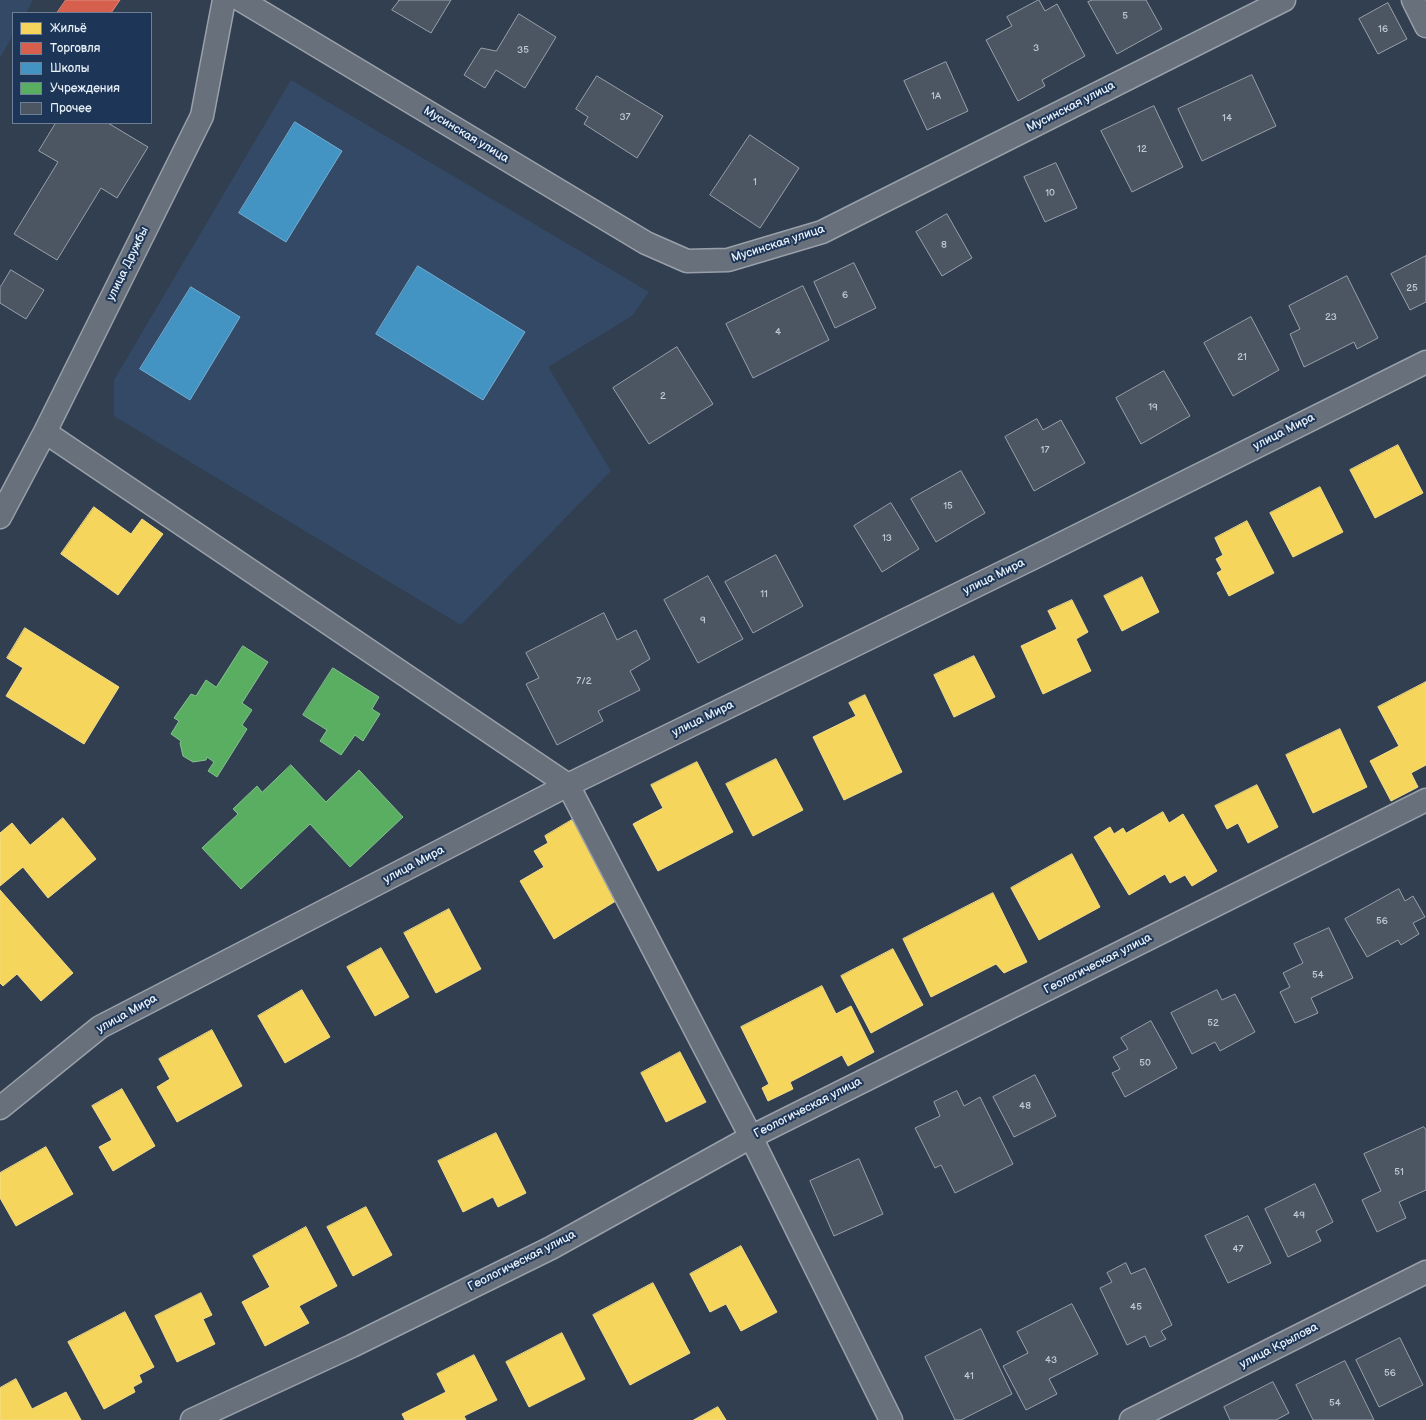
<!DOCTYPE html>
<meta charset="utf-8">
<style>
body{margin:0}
#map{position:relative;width:1426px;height:1420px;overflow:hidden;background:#323f50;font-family:"Balsamiq Sans",sans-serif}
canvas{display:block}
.legend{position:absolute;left:12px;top:12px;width:140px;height:112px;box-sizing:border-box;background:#1d3557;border:1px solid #6e8097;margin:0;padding:5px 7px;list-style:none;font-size:12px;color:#e8f1f8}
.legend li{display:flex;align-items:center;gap:8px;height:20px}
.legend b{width:20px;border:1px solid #6e8097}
</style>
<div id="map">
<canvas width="1426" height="1420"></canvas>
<ul class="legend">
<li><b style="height:11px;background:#f6d55c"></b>Жильё</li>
<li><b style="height:11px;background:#d6604d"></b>Торговля</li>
<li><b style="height:11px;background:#4393c3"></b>Школы</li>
<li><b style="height:11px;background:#5aae61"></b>Учреждения</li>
<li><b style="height:11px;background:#4c5663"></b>Прочее</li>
</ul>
</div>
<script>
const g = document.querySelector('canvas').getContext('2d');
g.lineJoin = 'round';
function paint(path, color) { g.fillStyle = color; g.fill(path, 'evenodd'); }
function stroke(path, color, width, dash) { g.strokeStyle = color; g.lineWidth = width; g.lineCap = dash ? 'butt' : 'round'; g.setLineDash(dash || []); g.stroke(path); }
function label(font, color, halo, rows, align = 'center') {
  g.font = font + ' "Balsamiq Sans",sans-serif'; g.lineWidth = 4; g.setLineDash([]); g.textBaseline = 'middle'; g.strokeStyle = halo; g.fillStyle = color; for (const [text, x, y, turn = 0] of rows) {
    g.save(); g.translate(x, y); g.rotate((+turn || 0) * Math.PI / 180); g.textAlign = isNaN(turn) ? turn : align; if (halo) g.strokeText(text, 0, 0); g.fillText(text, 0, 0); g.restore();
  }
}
paint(new Path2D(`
 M 0,0 L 33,0 L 26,13 L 13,13 L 13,35 L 0,58 Z
 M 291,80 L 649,292 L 632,316 L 548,367 L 611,471 L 461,625 L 114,416 L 114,380 Z`), '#334965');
const homes = new Path2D(`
 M 1398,445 L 1423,493 L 1375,518 L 1350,470 Z
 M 1320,487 L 1343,532 L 1293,557 L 1270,513 Z
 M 94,507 L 131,534 L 142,519 L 163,534 L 118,595 L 61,554 Z
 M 1247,521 L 1274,573 L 1229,596 L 1217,573 L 1222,570 L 1216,559 L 1223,555 L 1215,538 Z
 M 1142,577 L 1159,612 L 1122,631 L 1104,596 Z
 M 1072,600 L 1088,632 L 1076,639 L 1091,671 L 1043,694 L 1021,646 L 1057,629 L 1048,611 Z
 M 25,628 L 119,687 L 84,744 L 6,696 L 23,668 L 7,658 Z
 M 974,656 L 995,697 L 954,717 L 934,675 Z
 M 1426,682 L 1426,765 L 1411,773 L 1418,787 L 1391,801 L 1370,761 L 1399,746 L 1378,707 Z
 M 865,695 L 902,772 L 844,800 L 813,737 L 856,716 L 849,703 Z
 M 1340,729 L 1367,787 L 1313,813 L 1286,755 Z
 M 776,759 L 803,810 L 753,836 L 726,784 Z
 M 697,762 L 733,832 L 658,871 L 633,824 L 663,808 L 651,785 Z
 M 1257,785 L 1278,827 L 1248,843 L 1238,823 L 1227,829 L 1215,806 Z
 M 1163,812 L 1169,823 L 1183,814 L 1217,871 L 1192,886 L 1185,875 L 1170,883 L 1165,874 L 1129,895 L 1094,837 L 1110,827 L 1114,834 L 1123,828 L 1126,833 Z
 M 63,818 L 96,859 L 48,898 L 23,867 L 0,886 L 0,833 L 12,823 L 30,845 Z
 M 572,820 L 619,899 L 554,939 L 520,881 L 544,867 L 534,851 L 548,843 L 545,836 Z
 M 1072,854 L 1100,907 L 1039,940 L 1011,888 Z
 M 0,890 L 73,973 L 41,1001 L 17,974 L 3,986 L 0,983 Z
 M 993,893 L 1027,962 L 1004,973 L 996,964 L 931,997 L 903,939 Z
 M 449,909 L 481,969 L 436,993 L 404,933 Z
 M 381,948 L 409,997 L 375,1016 L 347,967 Z
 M 893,949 L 923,1005 L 871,1033 L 841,976 Z
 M 822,986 L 836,1014 L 851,1006 L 874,1052 L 848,1066 L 842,1055 L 790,1082 L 793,1089 L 768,1101 L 762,1088 L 769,1084 L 741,1027 Z
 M 302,990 L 330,1037 L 285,1063 L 258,1016 Z
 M 212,1030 L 242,1086 L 177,1122 L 157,1087 L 170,1079 L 159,1059 Z
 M 680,1052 L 706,1102 L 666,1122 L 641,1073 Z
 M 122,1089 L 155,1146 L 113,1171 L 99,1147 L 112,1140 L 92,1106 Z
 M 496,1133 L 526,1193 L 498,1207 L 493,1197 L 463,1212 L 438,1161 Z
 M 46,1147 L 73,1194 L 16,1226 L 0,1198 L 0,1173 Z
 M 366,1207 L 392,1255 L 353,1276 L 327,1227 Z
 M 306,1227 L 337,1286 L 299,1306 L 309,1323 L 265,1346 L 242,1302 L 270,1287 L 253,1256 Z
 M 741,1246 L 777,1312 L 741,1331 L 726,1304 L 710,1312 L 690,1274 Z
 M 653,1283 L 690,1353 L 630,1385 L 593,1315 Z
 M 201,1293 L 212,1315 L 203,1319 L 215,1344 L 177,1362 L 155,1316 Z
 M 125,1312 L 154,1367 L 139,1375 L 142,1382 L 133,1387 L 135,1392 L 104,1409 L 68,1342 Z
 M 562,1333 L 585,1379 L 529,1407 L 506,1362 Z
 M 474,1355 L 497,1400 L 464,1416 L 466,1420 L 405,1420 L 402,1414 L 446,1392 L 437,1374 Z
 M 16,1379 L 32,1409 L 66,1392 L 81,1420 L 0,1420 L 0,1388 Z
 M 718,1407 L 726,1420 L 694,1420 Z`);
paint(homes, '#f6d55c');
stroke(homes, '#f2dd8b', 1);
const shops = new Path2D(`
 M 66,0 L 120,0 L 111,13 L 57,13 Z`);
paint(shops, '#d6604d');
stroke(shops, '#db8c80', 1);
const schools = new Path2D(`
 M 295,122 L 342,151 L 286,242 L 239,213 Z
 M 418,266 L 525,332 L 483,400 L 376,334 Z
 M 191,287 L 240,317 L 190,400 L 140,369 Z`);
paint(schools, '#4393c3');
stroke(schools, '#74afd3', 1);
const public = new Path2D(`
 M 243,646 L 268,662 L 242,703 L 252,710 L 242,725 L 247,729 L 217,777 L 208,771 L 214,762 L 207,757 L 206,760 L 193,762 L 183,756 L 180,743 L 181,741 L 171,734 L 179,721 L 174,718 L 191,694 L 196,696 L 206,680 L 216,687 Z
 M 333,668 L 379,697 L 372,709 L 380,714 L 363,741 L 355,735 L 341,755 L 320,741 L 327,730 L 303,715 Z
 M 291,765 L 326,802 L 359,770 L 403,817 L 350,867 L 310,824 L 241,889 L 202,848 L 238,814 L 233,809 L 257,786 L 262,792 Z`);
paint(public, '#5aae61');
stroke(public, '#85c28e', 1);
const building = new Path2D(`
 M 399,0 L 398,0 L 451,0 L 431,33 L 392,10 Z
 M 1039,0 L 1045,11 L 1057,4 L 1085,56 L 1042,80 L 1045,86 L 1018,101 L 986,40 L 1012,26 L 1007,17 Z
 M 1093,0 L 1146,0 L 1162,29 L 1117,54 L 1088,2 Z
 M 1388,3 L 1407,39 L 1378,54 L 1359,19 Z
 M 519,14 L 556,37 L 525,88 L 496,70 L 485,88 L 464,75 L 481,48 L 496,51 Z
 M 946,62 L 968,111 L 927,130 L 904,81 Z
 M 1252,75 L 1276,126 L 1202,161 L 1178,109 Z
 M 597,76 L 663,116 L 637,158 L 584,124 L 588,117 L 576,109 Z
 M 1154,106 L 1183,167 L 1132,192 L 1101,131 Z
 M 56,123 L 108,123 L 148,147 L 117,198 L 101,188 L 57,260 L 14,234 L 58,162 L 39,151 Z
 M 750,135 L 799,168 L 760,228 L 710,195 Z
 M 1056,163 L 1077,208 L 1045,222 L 1024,177 Z
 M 947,214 L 972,258 L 942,276 L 916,232 Z
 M 1426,256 L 1426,302 L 1410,310 L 1391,274 Z
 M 854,263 L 876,308 L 835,328 L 814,282 Z
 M 11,270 L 44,290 L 26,319 L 0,303 L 0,288 Z
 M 1347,276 L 1378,338 L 1357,349 L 1354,342 L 1304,367 L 1290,334 L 1300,329 L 1289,306 Z
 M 803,286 L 829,340 L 753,378 L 726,324 Z
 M 1251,317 L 1279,370 L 1233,396 L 1204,343 Z
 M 677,347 L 713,404 L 649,444 L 613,388 Z
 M 1164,371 L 1190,416 L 1141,444 L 1116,398 Z
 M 1037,419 L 1043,430 L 1061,420 L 1085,463 L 1034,491 L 1005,437 Z
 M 961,471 L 985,513 L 936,542 L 911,499 Z
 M 891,503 L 919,549 L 882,572 L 854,526 Z
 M 776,555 L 803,606 L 753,633 L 725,582 Z
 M 708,576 L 743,639 L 698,663 L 664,600 Z
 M 604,613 L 617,640 L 636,630 L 650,659 L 630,671 L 640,690 L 598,711 L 603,721 L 557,745 L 526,684 L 539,678 L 526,653 Z
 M 1399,889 L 1405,901 L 1413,896 L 1425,917 L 1413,923 L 1419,934 L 1401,945 L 1398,940 L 1367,957 L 1345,919 Z
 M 1329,928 L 1353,978 L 1311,998 L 1318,1013 L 1295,1023 L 1280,992 L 1290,987 L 1283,973 L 1303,963 L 1294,944 Z
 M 1217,990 L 1222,1000 L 1235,994 L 1255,1032 L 1220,1051 L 1215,1042 L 1192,1054 L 1171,1013 Z
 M 1151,1021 L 1177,1068 L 1125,1097 L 1112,1073 L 1120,1069 L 1113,1057 L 1128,1049 L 1121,1038 Z
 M 1035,1075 L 1056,1116 L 1014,1137 L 993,1097 Z
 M 957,1091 L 964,1106 L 980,1097 L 1013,1164 L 955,1193 L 941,1165 L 935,1168 L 915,1128 L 940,1116 L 934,1102 Z
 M 1424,1127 L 1426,1130 L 1426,1190 L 1399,1202 L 1406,1218 L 1377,1232 L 1362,1200 L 1381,1191 L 1364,1154 Z
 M 859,1159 L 883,1214 L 834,1236 L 810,1181 Z
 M 1315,1184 L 1333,1222 L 1316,1231 L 1321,1241 L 1288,1257 L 1265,1209 Z
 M 1248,1216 L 1271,1263 L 1228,1283 L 1205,1236 Z
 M 1126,1263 L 1131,1274 L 1145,1268 L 1172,1325 L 1161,1331 L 1166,1339 L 1150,1347 L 1145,1336 L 1127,1345 L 1100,1288 L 1112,1282 L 1107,1273 Z
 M 1072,1304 L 1098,1354 L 1049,1379 L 1057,1394 L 1026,1410 L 1003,1366 L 1028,1353 L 1017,1332 Z
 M 981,1329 L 1012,1394 L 961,1420 L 955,1420 L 925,1357 Z
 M 1400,1338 L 1423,1385 L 1379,1407 L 1356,1360 Z
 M 1345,1361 L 1374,1420 L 1313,1420 L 1296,1385 Z
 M 1273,1382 L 1289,1413 L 1276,1420 L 1230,1420 L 1224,1407 Z`);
paint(building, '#4c5663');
stroke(building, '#99a0aa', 1);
const street = new Path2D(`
 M 241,0 L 646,243 L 687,261 L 728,260 L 822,232 L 1284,0
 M 1413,0 L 1426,26
 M 45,432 L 568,785 L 751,1137 L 891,1420
 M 0,517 L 45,432 L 202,116 L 224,0
 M 0,1108 L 100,1027 L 568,785 L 1045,552 L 1426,362
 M 192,1420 L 352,1346 L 551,1248 L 751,1137 L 1426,800
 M 1131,1420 L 1426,1272`);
stroke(street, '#99a0aa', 25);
stroke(street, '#67707b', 22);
label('10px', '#c1cad3', null, [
 ["5",1125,16],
 ["16",1383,29],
 ["3",1036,48],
 ["35",523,50],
 ["1А",936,96],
 ["37",625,117],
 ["14",1227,118],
 ["12",1142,149],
 ["1",755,182],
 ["10",1050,193],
 ["8",944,245],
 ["25",1412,288],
 ["6",845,295],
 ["23",1331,317],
 ["4",778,332],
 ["21",1242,357],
 ["2",663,396],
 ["19",1153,407],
 ["17",1045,450],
 ["15",948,506],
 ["13",887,538],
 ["11",764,594],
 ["9",703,620],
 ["7/2",584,681],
 ["56",1382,921],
 ["54",1318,975],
 ["52",1213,1023],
 ["50",1145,1063],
 ["48",1025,1106],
 ["51",1399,1172],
 ["49",1299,1215],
 ["47",1238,1249],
 ["45",1136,1307],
 ["43",1051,1360],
 ["56",1390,1373],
 ["41",969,1376],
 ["54",1335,1403]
]);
label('12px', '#e8f1f8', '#1d3557', [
 ["Мусинская улица",1071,107,-27],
 ["Мусинская улица",466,135,31],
 ["Мусинская улица",778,244,-18],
 ["улица Дружбы",128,264,-64],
 ["улица Мира",1284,432,-27],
 ["улица Мира",994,577,-26],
 ["улица Мира",703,719,-26],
 ["улица Мира",414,865,-28],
 ["Геологическая улица",1098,964,-27],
 ["улица Мира",127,1014,-29],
 ["Геологическая улица",808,1108,-27],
 ["Геологическая улица",522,1261,-27],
 ["улица Крылова",1279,1346,-27]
]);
</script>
